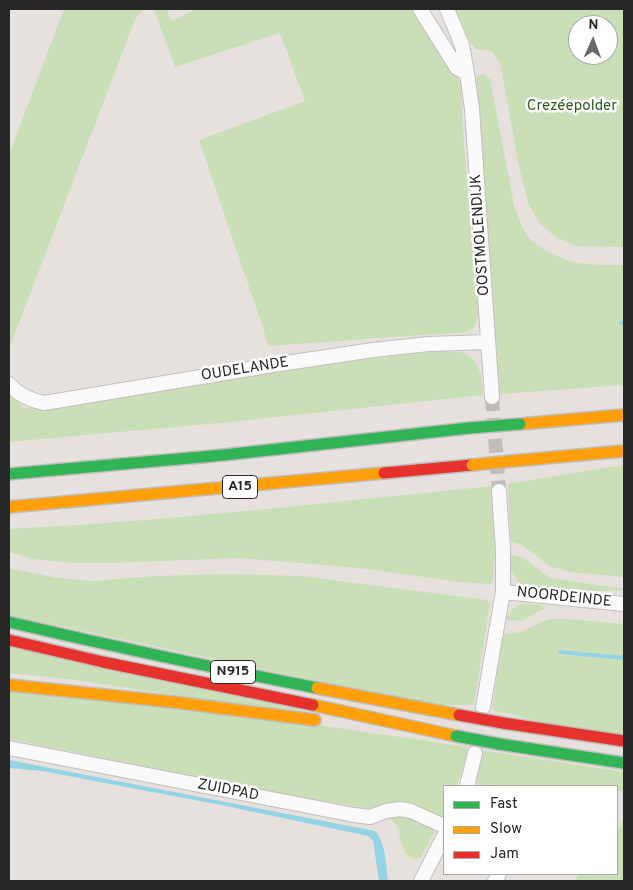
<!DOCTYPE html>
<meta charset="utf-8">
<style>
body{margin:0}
#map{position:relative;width:633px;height:890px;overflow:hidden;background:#e6e1dc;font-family:Overpass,sans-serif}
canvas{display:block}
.frame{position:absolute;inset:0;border:10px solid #272727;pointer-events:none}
.legend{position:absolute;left:443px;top:785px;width:175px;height:90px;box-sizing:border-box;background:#fff;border:1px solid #a9a9a9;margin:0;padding:6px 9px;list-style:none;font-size:15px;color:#272727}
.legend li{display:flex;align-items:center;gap:10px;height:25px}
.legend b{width:25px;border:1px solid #a9a9a9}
.north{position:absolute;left:568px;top:15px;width:50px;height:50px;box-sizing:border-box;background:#fff;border:1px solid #a9a9a9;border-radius:50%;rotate:2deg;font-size:14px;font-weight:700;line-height:20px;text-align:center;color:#272727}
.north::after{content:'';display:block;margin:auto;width:18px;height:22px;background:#6a6866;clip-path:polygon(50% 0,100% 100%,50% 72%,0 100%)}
</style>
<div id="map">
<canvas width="633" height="890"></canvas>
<div class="frame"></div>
<ul class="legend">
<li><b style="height:6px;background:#30b455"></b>Fast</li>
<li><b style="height:6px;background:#ff9f0a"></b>Slow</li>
<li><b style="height:6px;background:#e5322d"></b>Jam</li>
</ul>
<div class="north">N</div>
</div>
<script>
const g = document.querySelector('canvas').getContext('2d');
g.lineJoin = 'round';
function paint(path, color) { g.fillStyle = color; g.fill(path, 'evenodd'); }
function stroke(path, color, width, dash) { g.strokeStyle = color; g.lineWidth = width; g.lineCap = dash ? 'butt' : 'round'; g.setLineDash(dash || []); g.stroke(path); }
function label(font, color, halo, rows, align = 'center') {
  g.font = font + ' Overpass,sans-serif'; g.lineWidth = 5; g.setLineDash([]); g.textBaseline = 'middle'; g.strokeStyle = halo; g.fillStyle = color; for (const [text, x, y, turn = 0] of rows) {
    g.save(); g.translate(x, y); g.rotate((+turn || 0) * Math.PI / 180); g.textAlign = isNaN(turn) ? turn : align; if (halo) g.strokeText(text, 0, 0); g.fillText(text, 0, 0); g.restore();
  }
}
paint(new Path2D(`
 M 64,9 L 148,9 L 143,10 L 136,17 L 9,349 L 9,155 Z
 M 154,9 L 166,9 L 172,21 L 197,9 L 415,9 L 457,75 L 461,85 L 463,132 L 477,294 L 478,316 L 474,327 L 466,332 L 268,346 L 263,328 L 199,140 L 305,101 L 280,33 L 175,67 Z
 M 455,9 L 624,9 L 624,247 L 576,246 L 557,238 L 541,225 L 528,203 L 518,161 L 500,62 L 491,51 L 476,49 L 470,42 ZM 578,25 L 608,25 L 608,55 L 578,55 Z
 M 483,74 L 490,79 L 514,205 C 518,216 523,233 531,240 C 534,243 538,245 541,247 C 568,266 593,265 624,265 L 624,385 L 499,394 L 473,84 L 476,77 Z
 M 431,351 L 462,352 L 475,361 L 481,374 L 483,395 L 230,422 L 9,442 L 9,392 L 23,408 L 64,405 L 274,371 Z
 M 624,466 L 624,577 L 570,572 L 549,566 L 534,554 L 520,544 L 511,542 L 508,484 L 610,467 Z
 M 493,486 L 495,548 L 493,580 L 491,584 L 460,582 L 360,568 L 238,558 L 110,563 L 71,563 L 33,559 L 9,552 L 9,529 C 170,521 332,502 493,486 Z
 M 511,555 L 522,557 L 550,578 L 624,589 L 624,590 L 557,593 L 521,586 L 510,570 Z
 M 9,568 L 58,578 L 93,581 L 155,576 L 227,574 L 301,576 L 487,600 L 490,604 L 474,705 L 428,705 L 9,615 Z
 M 521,604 L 540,605 L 546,608 L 521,621 L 506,620 L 512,609 Z
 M 553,619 L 568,619 L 624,624 L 624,734 L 542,722 L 492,710 L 502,638 L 504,634 L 518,633 L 544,621 Z
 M 9,646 L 311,712 L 185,697 L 77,680 L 9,673 Z
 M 9,691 L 312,724 L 468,747 L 467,755 L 457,786 L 444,786 L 444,814 L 421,857 L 414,859 L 406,854 L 401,843 L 398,827 L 389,817 L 373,809 L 291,796 L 9,739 Z
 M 482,750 L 624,772 L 624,792 L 617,791 L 617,786 L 485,785 L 480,786 L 476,781 Z
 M 624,813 L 624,881 L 574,881 L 580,874 L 617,874 L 617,829 L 620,825 Z`), '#cadfb7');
paint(new Path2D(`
 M 9,760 L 375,831 C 386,842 386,866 388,881 L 379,881 L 373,840 L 368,836 L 221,805 L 42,771 L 9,768 Z`), '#94d3e3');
stroke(new Path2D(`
 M 621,323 L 624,323
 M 560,652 L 624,658`), '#94d3e3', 4);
stroke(new Path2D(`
 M 492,397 L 499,491`), '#c0bcb8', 14, [14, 7]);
const street = new Path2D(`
 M 420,9 L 457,68 L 467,73
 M 447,9 L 462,45 L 467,73 L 472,109 L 492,397
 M 9,384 C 18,395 30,400 44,403 L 273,365 L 373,350 L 429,344 L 488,342
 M 503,592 L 624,604
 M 483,707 L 503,592 L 503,550 L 499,491
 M 9,748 L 354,815 L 370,817 L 386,811 L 400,809 L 411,811 L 444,826
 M 467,786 L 475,753
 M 421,881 L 444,836
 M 495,881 L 499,874`);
const fast = new Path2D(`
 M 9,474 L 224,455 L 469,428
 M 9,622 C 111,646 214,668 317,688
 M 499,744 L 624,763`);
const slow = new Path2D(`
 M 520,424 L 624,415
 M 523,460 L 624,451
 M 9,507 L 384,473
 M 9,685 L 173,702 L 315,720
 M 317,688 L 459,715
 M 313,705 L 456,736`);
const jam = new Path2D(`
 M 384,473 L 472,465
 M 9,640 L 103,662 L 313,705
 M 503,723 L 624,741`);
stroke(street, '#c0bebe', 16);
stroke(fast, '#bfbdbb', 14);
stroke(slow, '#bfbdbb', 14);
stroke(jam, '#bfbdbb', 14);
stroke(street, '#fbfafa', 14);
stroke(fast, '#30b455', 11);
stroke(slow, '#ff9f0a', 11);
stroke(jam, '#e5322d', 11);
const fastBridge = new Path2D(`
 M 469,428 L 520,424
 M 456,736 L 499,744`);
const slowBridge = new Path2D(`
 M 472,465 L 523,460`);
const jamBridge = new Path2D(`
 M 459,715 L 503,723`);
stroke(fastBridge, '#bfbdbb', 14, []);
stroke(slowBridge, '#bfbdbb', 14, []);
stroke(jamBridge, '#bfbdbb', 14, []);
stroke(fastBridge, '#30b455', 11);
stroke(slowBridge, '#ff9f0a', 11);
stroke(jamBridge, '#e5322d', 11);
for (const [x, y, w] of [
 [240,487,35],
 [233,672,45]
]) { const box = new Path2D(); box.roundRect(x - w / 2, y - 11.5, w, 23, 4); g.fillStyle = '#fff'; g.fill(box); stroke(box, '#272727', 1); }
label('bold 14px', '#272727', null, [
 ["A15",240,487],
 ["N915",233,672]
]);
label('15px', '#2e5e1d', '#fff', [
 ["Crezéepolder",572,107]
]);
label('15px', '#272727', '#fff', [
 ["OOSTMOLENDIJK",481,235,-94],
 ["OUDELANDE",245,370,-9],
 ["NOORDEINDE",564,598,6],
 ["ZUIDPAD",228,791,11]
]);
</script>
